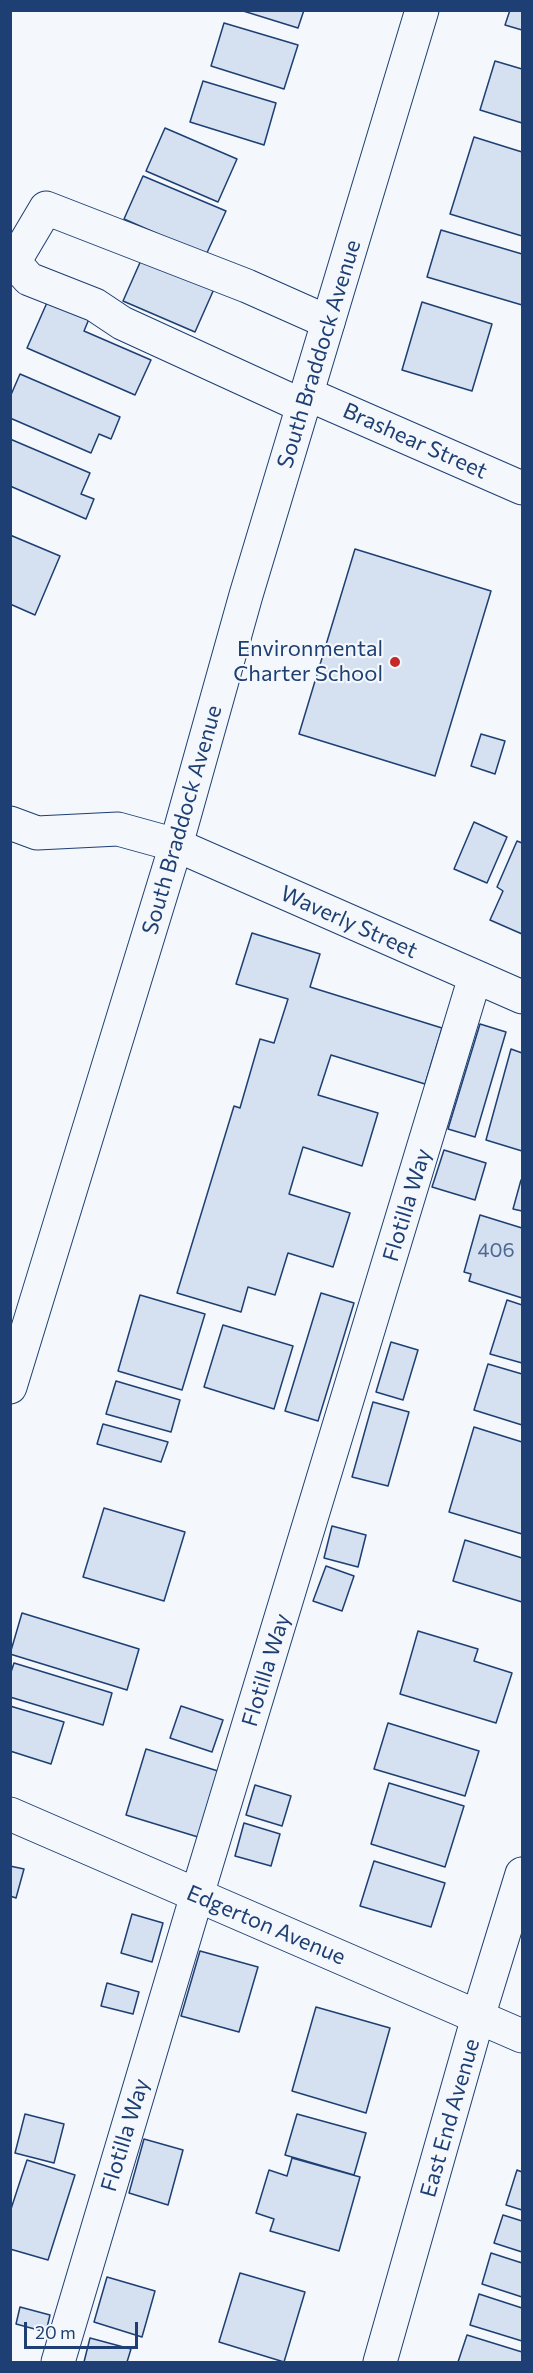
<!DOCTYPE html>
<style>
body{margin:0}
#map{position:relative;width:533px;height:2373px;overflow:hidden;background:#f4f7fb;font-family:Commissioner,sans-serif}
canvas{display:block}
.frame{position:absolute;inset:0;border:12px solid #1d3f73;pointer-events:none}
.scale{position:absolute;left:24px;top:2322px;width:114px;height:27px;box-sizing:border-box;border:3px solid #1d3f73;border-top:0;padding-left:8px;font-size:18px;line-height:21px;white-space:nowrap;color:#1d3f73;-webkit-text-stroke:4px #f4f7fb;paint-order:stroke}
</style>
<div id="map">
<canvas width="533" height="2373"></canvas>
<div class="frame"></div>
<div class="scale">20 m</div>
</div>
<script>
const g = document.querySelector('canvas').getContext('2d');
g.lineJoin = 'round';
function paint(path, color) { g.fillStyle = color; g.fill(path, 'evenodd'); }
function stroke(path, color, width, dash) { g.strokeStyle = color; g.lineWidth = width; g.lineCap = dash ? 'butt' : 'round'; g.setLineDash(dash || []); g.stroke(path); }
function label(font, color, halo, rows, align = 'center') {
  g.font = font + ' Commissioner,sans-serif'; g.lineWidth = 4.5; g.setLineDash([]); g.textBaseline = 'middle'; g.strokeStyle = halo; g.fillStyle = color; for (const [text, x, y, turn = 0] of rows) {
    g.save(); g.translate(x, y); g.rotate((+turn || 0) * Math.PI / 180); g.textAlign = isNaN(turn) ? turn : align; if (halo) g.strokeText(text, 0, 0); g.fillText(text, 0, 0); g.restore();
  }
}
const building = new Path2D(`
 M 240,10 L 304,10 L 298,28 Z
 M 510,10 L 522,10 L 522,30 L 505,25 Z
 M 224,23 L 298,45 L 284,89 L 211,66 Z
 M 495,61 L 522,69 L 522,123 L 480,110 Z
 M 203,81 L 276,103 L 264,145 L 190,122 Z
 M 165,128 L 237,159 L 218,202 L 146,171 Z
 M 474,137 L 522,152 L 522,236 L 450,214 Z
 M 143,176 L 226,211 L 206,255 L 124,219 Z
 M 441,230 L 522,254 L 522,305 L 427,277 Z
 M 142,258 L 214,289 L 195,332 L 123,301 Z
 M 53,289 L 94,307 L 84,331 L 151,360 L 135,395 L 27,348 Z
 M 422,302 L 492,324 L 472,391 L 402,370 Z
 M 20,374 L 120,417 L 111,439 L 99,434 L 91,453 L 10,418 L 10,397 Z
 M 10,439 L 90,473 L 81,494 L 94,499 L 86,519 L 10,486 Z
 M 10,535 L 60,556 L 35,615 L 10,604 Z
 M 355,549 L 491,591 L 435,776 L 299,734 Z
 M 481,734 L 505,741 L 495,774 L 471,766 Z
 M 474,822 L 507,837 L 487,883 L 454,869 Z
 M 517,841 L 522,843 L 522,934 L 490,920 L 503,891 L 497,887 Z
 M 252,933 L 320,954 L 310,987 L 442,1028 L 425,1084 L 331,1055 L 318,1095 L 378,1113 L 362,1166 L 303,1147 L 289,1194 L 350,1213 L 333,1267 L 288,1253 L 275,1295 L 248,1287 L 241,1312 L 177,1293 L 234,1106 L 240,1108 L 260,1039 L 274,1043 L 288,999 L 236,984 Z
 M 480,1024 L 506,1032 L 475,1137 L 448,1129 Z
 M 511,1049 L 522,1053 L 522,1151 L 486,1140 Z
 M 444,1150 L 486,1163 L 475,1200 L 432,1187 Z
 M 521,1180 L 522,1181 L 522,1211 L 513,1209 Z
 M 480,1215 L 522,1228 L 522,1298 L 469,1281 L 471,1274 L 464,1272 Z
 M 321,1293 L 354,1303 L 318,1421 L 285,1411 Z
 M 140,1295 L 205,1314 L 182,1390 L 118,1371 Z
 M 507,1300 L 522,1305 L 522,1363 L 490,1354 Z
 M 223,1325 L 293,1346 L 274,1409 L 204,1387 Z
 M 391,1342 L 418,1350 L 403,1400 L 376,1392 Z
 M 488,1364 L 522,1374 L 522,1425 L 474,1410 Z
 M 116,1381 L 180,1400 L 171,1432 L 106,1414 Z
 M 373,1402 L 409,1412 L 388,1486 L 352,1477 Z
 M 103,1424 L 168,1442 L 161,1462 L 97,1444 Z
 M 474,1427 L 522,1442 L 522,1534 L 449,1512 Z
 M 104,1508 L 185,1532 L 164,1601 L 83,1577 Z
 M 332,1526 L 366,1535 L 358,1567 L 324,1558 Z
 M 465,1540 L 522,1558 L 522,1602 L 453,1581 Z
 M 326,1566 L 354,1576 L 342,1611 L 313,1601 Z
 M 22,1613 L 139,1649 L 127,1690 L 10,1654 Z
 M 418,1631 L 478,1649 L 474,1661 L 512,1673 L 496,1723 L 400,1694 Z
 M 14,1663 L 112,1693 L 103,1725 L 10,1697 L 10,1675 Z
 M 10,1706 L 64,1722 L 51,1764 L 10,1751 Z
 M 181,1706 L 223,1720 L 212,1752 L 170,1738 Z
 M 388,1723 L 479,1751 L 465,1796 L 374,1769 Z
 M 146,1749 L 218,1771 L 198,1837 L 126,1815 Z
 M 389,1783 L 464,1806 L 445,1867 L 371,1844 Z
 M 255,1785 L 291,1796 L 282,1826 L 246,1815 Z
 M 244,1823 L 280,1834 L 271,1866 L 235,1856 Z
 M 374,1861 L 445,1883 L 431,1927 L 360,1906 Z
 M 10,1866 L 24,1869 L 16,1898 L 10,1896 Z
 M 132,1914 L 163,1923 L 152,1962 L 121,1953 Z
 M 200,1951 L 258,1967 L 239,2032 L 181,2016 Z
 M 107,1983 L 139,1992 L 133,2014 L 101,2006 Z
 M 316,2007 L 390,2028 L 366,2113 L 292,2091 Z
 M 25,2114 L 64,2124 L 54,2163 L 15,2153 Z
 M 297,2114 L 366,2133 L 354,2175 L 285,2155 Z
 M 144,2139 L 183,2150 L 168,2205 L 129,2193 Z
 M 292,2158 L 360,2177 L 339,2251 L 270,2231 L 274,2219 L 256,2213 L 269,2170 L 287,2176 Z
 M 27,2160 L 75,2175 L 48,2260 L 10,2249 L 10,2212 Z
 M 517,2170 L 522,2172 L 522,2210 L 506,2205 Z
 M 503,2215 L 522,2221 L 522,2252 L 494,2243 Z
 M 491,2253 L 522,2263 L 522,2297 L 482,2284 Z
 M 240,2273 L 305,2292 L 284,2362 L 219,2342 Z
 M 107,2277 L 155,2291 L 142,2337 L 94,2322 Z
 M 479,2294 L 522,2308 L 522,2341 L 470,2325 Z
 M 20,2307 L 50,2315 L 46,2332 L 16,2324 Z
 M 467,2335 L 522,2352 L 522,2362 L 458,2362 Z
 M 90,2338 L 131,2349 L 127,2362 L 84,2362 Z`);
paint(building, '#d5e0f0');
stroke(building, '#1d3f73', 1.5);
const minor = new Path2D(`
 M 307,394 L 522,488
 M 303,406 L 122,323 L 95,305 L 29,279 L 14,262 L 46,208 L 247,286 L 328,322
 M 10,823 L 37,833 L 118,829 L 176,845 L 522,997
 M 10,1814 L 522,2036
 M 58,2362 L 197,1895 L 475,977
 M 380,2362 L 478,2017 L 522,1874`);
const major = new Path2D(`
 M 10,1387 L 176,845 L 246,595 L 422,10`);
stroke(minor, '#1d3f73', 35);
stroke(major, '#1d3f73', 35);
stroke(minor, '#f4f7fb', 33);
stroke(major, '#f4f7fb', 33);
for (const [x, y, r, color] of [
 [395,662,6,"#c62828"]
]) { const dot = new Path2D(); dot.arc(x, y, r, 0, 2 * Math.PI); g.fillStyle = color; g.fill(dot); stroke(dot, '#f4f7fb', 2); }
label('20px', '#4b6792', null, [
 ["406",496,1250]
]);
label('22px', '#1d3f73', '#f4f7fb', [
 ["South Braddock Avenue",319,354,-73],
 ["Brashear Street",415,441,24],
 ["South Braddock Avenue",182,820,-74],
 ["Waverly Street",349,922,24],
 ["Flotilla Way",407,1205,-73],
 ["Flotilla Way",266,1670,-73],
 ["Edgerton Avenue",266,1925,23],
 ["East End Avenue",450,2118,-74],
 ["Flotilla Way",125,2135,-73]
]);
label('22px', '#1d3f73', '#f4f7fb', [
 ["Environmental",383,649],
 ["Charter School",383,674]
], 'right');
</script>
